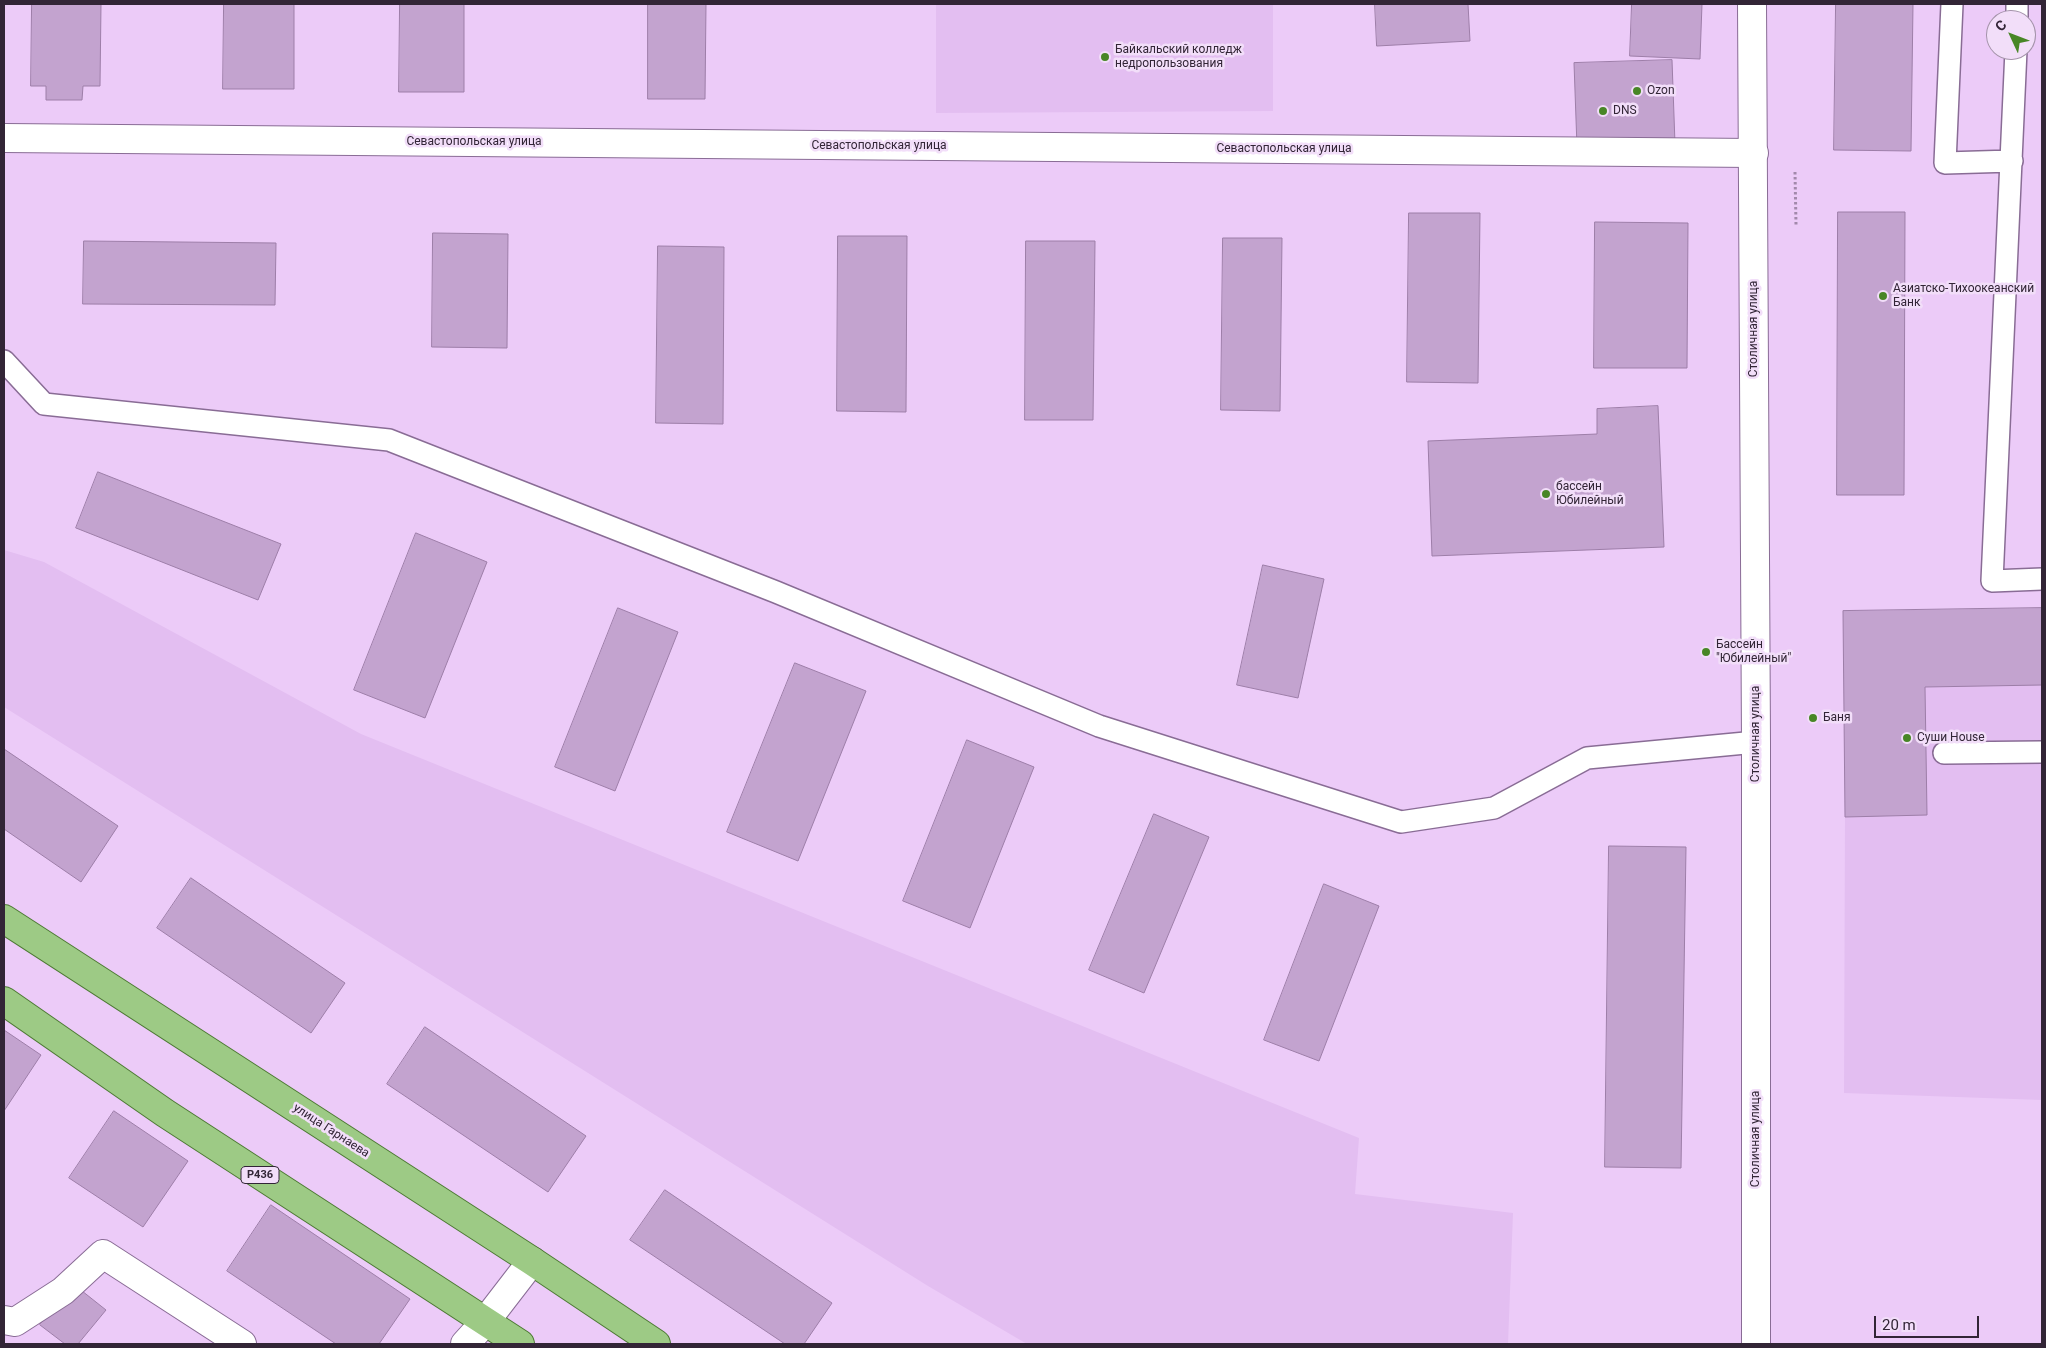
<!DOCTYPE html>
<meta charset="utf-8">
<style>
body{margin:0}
#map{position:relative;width:2046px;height:1348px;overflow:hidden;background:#eccbf8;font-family:Roboto,sans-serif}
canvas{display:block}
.frame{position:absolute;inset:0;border:5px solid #322536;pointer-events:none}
.north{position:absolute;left:1986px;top:10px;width:50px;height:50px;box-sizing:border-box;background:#f2def9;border:1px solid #a594ab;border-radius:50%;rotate:313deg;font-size:14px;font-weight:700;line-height:20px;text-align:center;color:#322536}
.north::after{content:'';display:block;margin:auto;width:18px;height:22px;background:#488626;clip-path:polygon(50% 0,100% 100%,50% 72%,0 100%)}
.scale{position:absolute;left:1874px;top:1316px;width:105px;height:22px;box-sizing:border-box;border:2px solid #322536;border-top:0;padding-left:6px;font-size:15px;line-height:18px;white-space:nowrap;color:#322536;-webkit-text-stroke:4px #f2def9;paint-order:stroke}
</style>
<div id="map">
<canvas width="2046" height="1348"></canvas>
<div class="frame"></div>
<div class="north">С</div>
<div class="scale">20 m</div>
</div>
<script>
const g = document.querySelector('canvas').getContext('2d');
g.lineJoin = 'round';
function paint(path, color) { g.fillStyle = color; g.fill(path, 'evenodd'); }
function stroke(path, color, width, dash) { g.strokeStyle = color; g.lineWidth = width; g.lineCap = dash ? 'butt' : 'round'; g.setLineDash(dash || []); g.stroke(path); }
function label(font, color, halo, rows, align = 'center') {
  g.font = font + ' Roboto,sans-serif'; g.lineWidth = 5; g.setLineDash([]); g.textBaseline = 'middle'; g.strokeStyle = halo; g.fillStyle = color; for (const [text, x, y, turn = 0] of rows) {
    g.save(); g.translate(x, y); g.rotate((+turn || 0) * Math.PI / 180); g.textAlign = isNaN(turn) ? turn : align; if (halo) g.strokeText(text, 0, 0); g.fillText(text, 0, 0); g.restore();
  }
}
paint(new Path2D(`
 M 936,4 L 1273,4 L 1273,111 L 936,113 Z
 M 4,550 L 44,562 L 361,734 L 1359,1138 L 1355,1194 L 1513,1213 L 1508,1344 L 1027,1344 L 928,1286 L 4,707 Z
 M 2042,608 L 2042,1100 L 1844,1093 L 1845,817 L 1843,611 Z`), '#e3bef1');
const building = new Path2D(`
 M 32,4 L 101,4 L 100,86 L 83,86 L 82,100 L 46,100 L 46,86 L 31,86 Z
 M 224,4 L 294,4 L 294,89 L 223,89 Z
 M 400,4 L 464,4 L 464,92 L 399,92 Z
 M 648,4 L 706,4 L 705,99 L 648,99 Z
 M 1375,4 L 1468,4 L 1470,41 L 1377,46 Z
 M 1632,4 L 1702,4 L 1700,59 L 1630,56 Z
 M 1836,4 L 1913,4 L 1911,151 L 1834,150 Z
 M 1672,60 L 1675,144 L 1577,147 L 1574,63 Z
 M 1838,212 L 1905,212 L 1904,495 L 1837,495 Z
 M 1409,213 L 1480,213 L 1478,383 L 1407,382 Z
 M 1595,222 L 1688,223 L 1687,368 L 1594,368 Z
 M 433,233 L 508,234 L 507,348 L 432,347 Z
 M 838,236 L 907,236 L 906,412 L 837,411 Z
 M 1223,238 L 1282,238 L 1280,411 L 1221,410 Z
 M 84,241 L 276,243 L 275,305 L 83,304 Z
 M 1026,241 L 1095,241 L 1093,420 L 1025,420 Z
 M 658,246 L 724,247 L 723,424 L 656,423 Z
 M 1658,406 L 1664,547 L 1432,556 L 1428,441 L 1597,434 L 1597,409 Z
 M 98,472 L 281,544 L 258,600 L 76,528 Z
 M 416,533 L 487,562 L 425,718 L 354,690 Z
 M 1263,565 L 1324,579 L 1298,698 L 1237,685 Z
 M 618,608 L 678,632 L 615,791 L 555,767 Z
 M 2042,608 L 2042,685 L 1925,687 L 1927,815 L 1845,817 L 1843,611 Z
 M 795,663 L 866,691 L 798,861 L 727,832 Z
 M 967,740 L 1034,767 L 970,928 L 903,901 Z
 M 4,749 L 118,826 L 81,882 L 4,829 Z
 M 1154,814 L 1209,837 L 1144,993 L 1089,970 Z
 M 1609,846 L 1686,847 L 1681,1168 L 1605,1167 Z
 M 191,878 L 345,983 L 311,1033 L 157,928 Z
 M 1324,884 L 1379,906 L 1319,1061 L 1264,1040 Z
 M 425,1027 L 586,1136 L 548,1192 L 387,1084 Z
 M 4,1030 L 41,1055 L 4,1111 Z
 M 114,1111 L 188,1161 L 143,1227 L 69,1178 Z
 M 665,1190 L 832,1303 L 804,1344 L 785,1344 L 630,1240 Z
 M 271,1205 L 410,1299 L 379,1344 L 336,1344 L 227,1271 Z
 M 72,1283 L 106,1310 L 78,1344 L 65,1344 L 40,1325 Z`);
paint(building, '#c3a3cf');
stroke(building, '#9d7ea8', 1);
const service = new Path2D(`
 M 1952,4 L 1945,163 L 2012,161
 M 2017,20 L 2017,4
 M 2016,50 L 1992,581 L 2042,579
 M 4,361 L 44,404 L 389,440 L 776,592 L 1099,726 L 1401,822 L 1494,808 L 1587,758 L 1756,742
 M 1944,753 L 2042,752`);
const minor = new Path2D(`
 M 4,138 L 1754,153
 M 4,1320 L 15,1322 L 63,1291 L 103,1254 L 242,1344
 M 465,1344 L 485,1322 L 532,1261`);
const tertiary = new Path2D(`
 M 1752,4 L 1756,742 L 1756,1344`);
const primary = new Path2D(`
 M 4,919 L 532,1261 L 656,1344
 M 4,1001 L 165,1113 L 520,1344`);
stroke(service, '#896c95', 24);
stroke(minor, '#896c95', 30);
stroke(tertiary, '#896c95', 30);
stroke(primary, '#4d7934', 30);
stroke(new Path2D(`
 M 1795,172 L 1796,225`), '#a289ab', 3, [2.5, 2.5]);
stroke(service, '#fff', 21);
stroke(minor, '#fff', 28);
stroke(tertiary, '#fff', 28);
stroke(primary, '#9dca85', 28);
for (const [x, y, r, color] of [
 [1105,57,5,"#488626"],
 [1637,91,5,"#488626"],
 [1603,111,5,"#488626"],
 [1883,296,5,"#488626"],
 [1546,494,5,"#488626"],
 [1706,652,5,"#488626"],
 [1813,718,5,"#488626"],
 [1907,738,5,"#488626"]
]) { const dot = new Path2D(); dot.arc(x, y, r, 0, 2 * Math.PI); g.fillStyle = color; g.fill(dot); stroke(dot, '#f2def9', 2); }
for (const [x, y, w] of [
 [260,1175,38]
]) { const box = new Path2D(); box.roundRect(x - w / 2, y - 8.5, w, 17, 4); g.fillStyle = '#f2def9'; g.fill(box); stroke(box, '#322536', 1); }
label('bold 11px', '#322536', null, [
 ["P436",260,1175]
]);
label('12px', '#322536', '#f2def9', [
 ["Байкальский колледж",1115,50],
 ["недропользования",1115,64],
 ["Ozon",1647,91],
 ["DNS",1613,111],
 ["Азиатско-Тихоокеанский",1893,289],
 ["Банк",1893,303],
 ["бассейн",1556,487],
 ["Юбилейный",1556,501],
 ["Бассейн",1716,645],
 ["\"Юбилейный\"",1716,659],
 ["Баня",1823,718],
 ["Суши House",1917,738]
], 'left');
label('12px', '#322536', '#f2def9', [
 ["Севастопольская улица",474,142],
 ["Севастопольская улица",879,146],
 ["Севастопольская улица",1284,149],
 ["Столичная улица",1754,329,-90],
 ["Столичная улица",1756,734,-90],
 ["улица Гарнаева",331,1131,33],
 ["Столичная улица",1756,1139,-90]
]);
</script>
